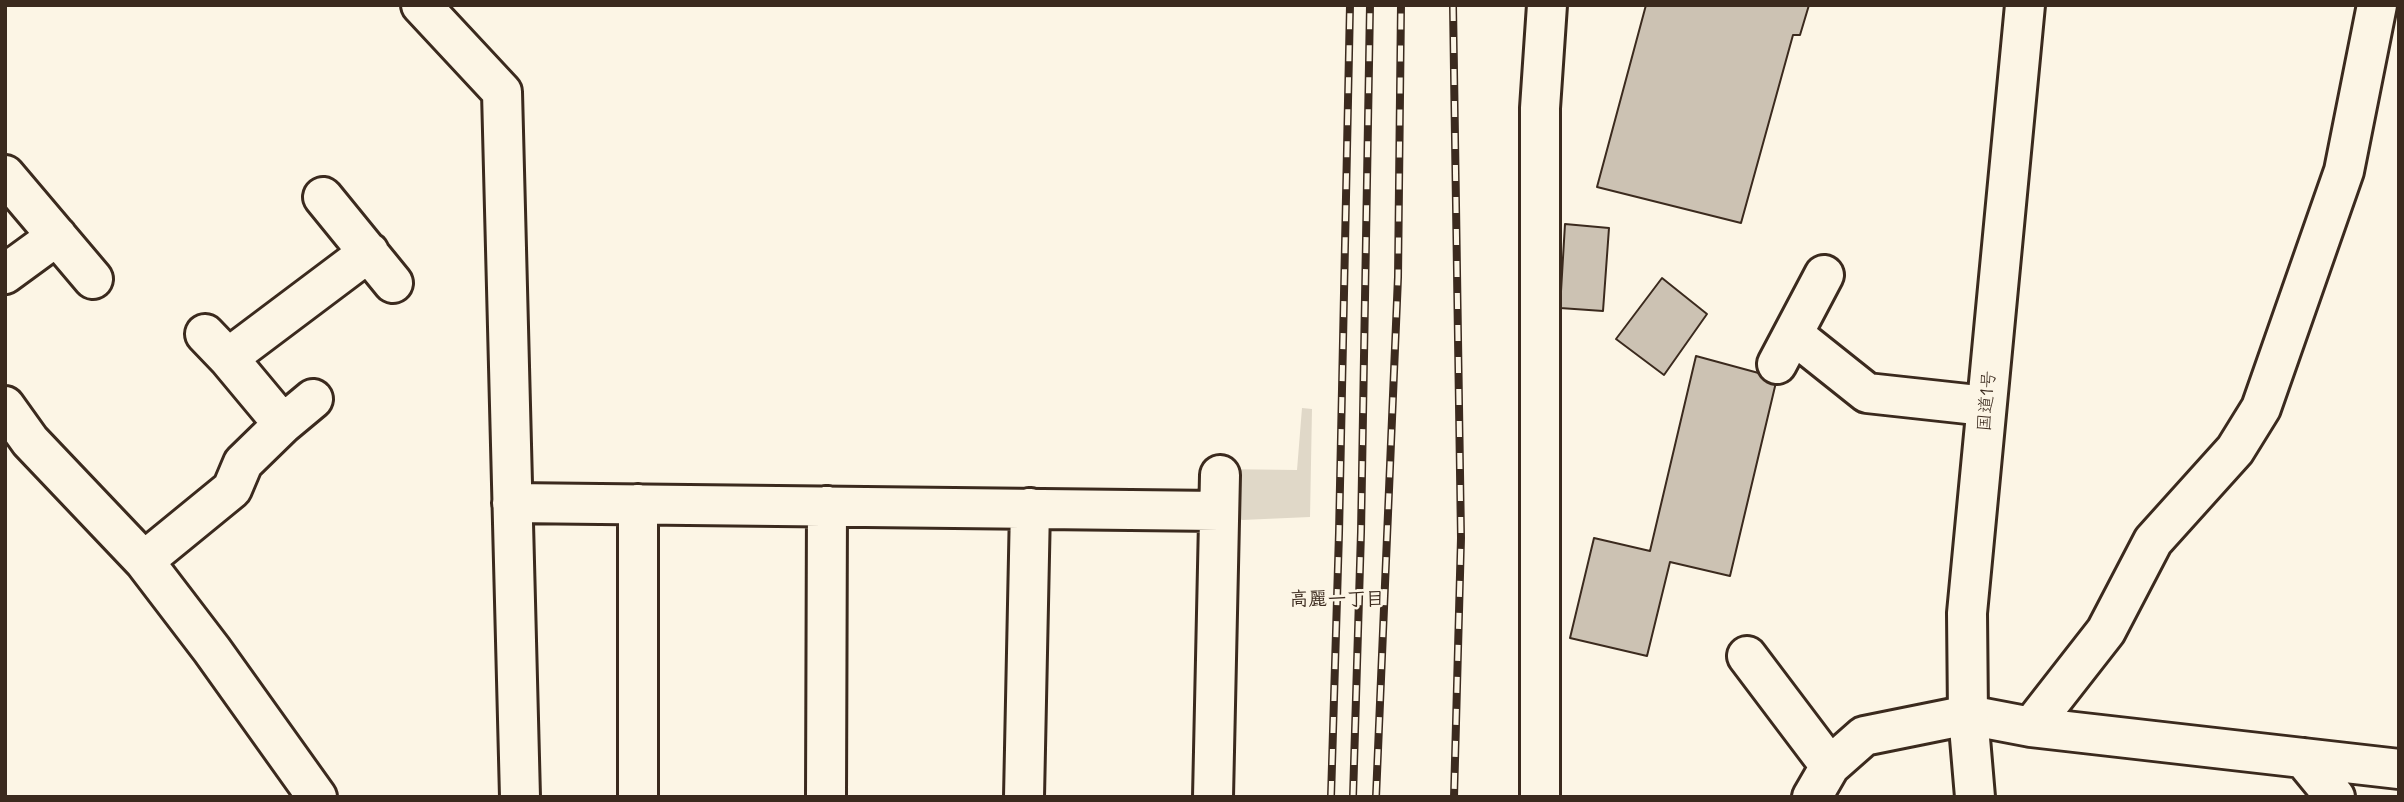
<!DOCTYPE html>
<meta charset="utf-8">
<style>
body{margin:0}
#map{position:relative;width:2404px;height:802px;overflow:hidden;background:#fcf5e5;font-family:Delius,sans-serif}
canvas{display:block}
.frame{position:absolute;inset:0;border:7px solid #3b2a1e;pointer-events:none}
</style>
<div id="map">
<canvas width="2404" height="802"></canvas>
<div class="frame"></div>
</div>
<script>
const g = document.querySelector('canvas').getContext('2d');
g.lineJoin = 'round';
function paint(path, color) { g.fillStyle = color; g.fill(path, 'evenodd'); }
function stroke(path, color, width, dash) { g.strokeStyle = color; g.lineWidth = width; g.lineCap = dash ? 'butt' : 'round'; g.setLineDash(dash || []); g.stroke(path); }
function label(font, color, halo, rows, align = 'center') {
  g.font = font + ' Delius,"Klee One",sans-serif'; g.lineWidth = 5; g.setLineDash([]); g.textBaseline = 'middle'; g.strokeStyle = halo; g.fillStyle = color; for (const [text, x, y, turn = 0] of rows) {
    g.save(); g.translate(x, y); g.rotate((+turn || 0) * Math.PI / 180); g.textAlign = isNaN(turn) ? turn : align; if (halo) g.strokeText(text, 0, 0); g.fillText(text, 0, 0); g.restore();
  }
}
paint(new Path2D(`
 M 1302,408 L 1312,409 L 1310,517 L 1219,521 L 1219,469 L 1297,470 Z`), '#e0d8c8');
const building = new Path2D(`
 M 1646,5 L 1809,5 L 1800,35 L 1793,35 L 1741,223 L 1597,187 Z
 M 1565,224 L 1609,228 L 1603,311 L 1560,308 Z
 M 1662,278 L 1707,314 L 1664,375 L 1616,339 Z
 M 1696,356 L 1777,378 L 1730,576 L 1670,562 L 1647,656 L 1570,638 L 1594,538 L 1650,551 Z`);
paint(building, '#ccc2b3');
stroke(building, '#3b2a1e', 2);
const minor = new Path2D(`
 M 421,5 L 502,92 L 520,797
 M 5,175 L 93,279
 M 323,197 L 393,283
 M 5,274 L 57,236
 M 205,334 L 228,358 L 283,424
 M 1793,334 L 1867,393 L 1986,406
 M 228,358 L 369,252
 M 1777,364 L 1824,275
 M 5,406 L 30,441 L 144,561 L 212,650 L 317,797
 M 512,503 L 1219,511
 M 144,561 L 232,489 L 243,463 L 283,424 L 313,399
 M 1747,656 L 1830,766
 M 2031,727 L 2106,631 L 2153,541 L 2235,450 L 2261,408 L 2344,171 L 2377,5
 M 2303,758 L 2335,797
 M 638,797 L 638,504
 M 826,797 L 827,506
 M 1024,797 L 1030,508
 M 1213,797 L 1220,475
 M 1540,797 L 1540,108 L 1547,5
 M 1812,797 L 1830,766 L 1864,736 L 1968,715 L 2031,727 L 2399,769`);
const highway = new Path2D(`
 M 1975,797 L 1968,715 L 1967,613 L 2025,5`);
stroke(minor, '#3b2a1e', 44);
stroke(highway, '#3b2a1e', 44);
stroke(minor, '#fcf5e5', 38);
stroke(highway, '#fcf5e5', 38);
const rail = new Path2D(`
 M 1453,5 L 1461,538 L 1454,797
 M 1331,797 L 1339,533 L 1350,5
 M 1353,797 L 1361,532 L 1370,5
 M 1376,797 L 1398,277 L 1401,5`);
stroke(rail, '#3b2a1e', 8);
stroke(rail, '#fcf5e5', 5, [16]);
label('18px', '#3b2a1e', '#fcf5e5', [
 ["国道1号",1987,401,-85]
]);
label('bold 19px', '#3b2a1e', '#fcf5e5', [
 ["高麗一丁目",1337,600]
]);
</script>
